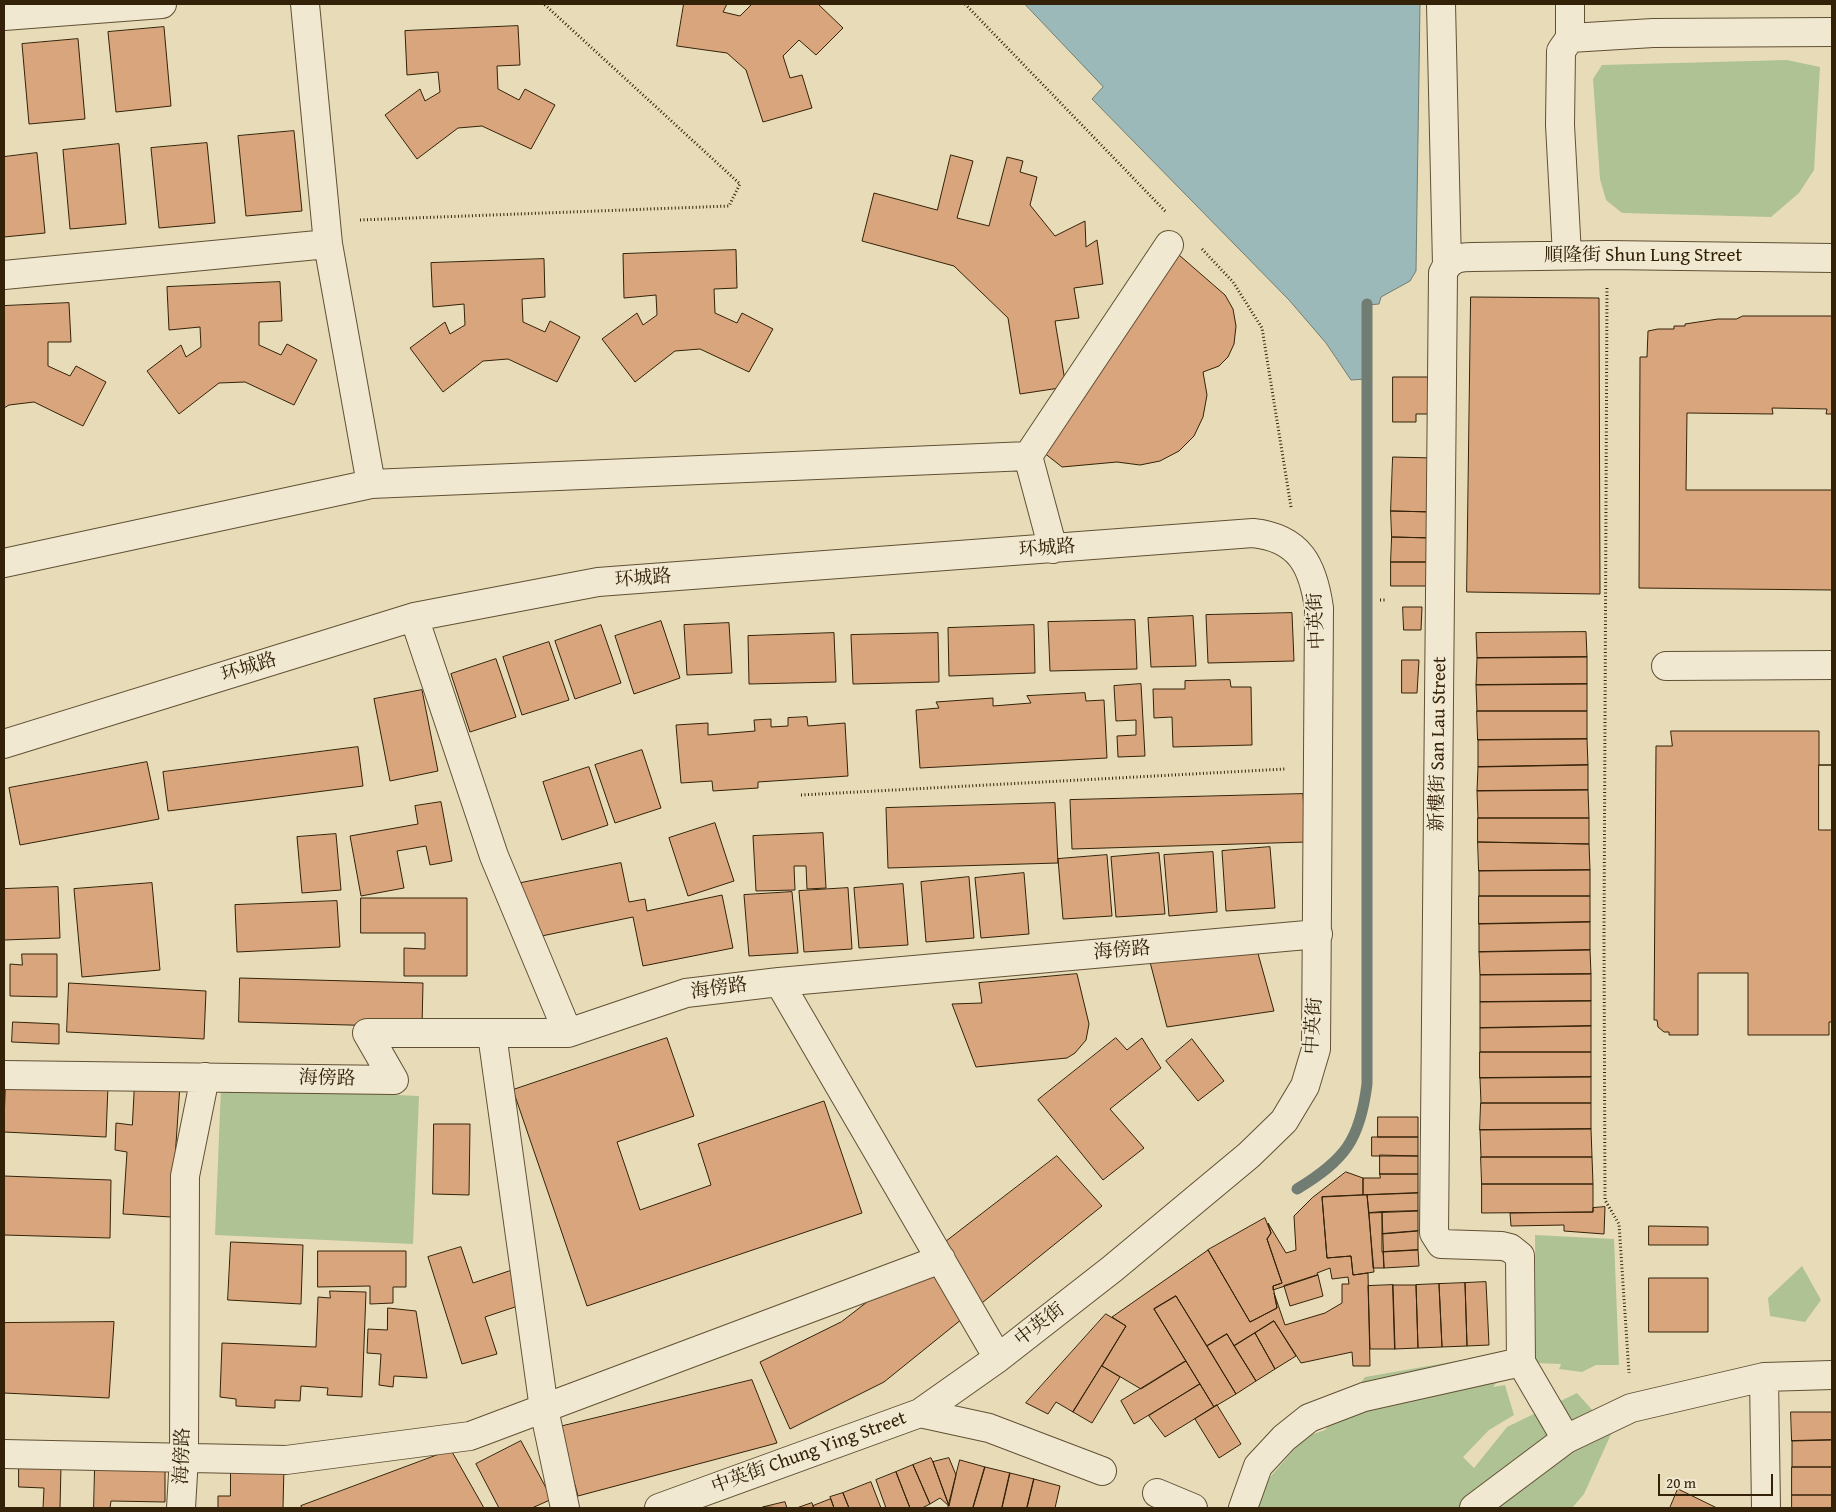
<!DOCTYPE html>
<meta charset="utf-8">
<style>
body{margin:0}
#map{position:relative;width:1836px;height:1512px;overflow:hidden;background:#e8dcb8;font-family:"Gentium Book Plus",serif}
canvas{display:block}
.frame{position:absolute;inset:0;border:5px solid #342208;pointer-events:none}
.scale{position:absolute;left:1658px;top:1474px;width:115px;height:22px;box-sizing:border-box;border:2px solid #342208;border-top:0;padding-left:6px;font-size:15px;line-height:18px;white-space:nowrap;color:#342208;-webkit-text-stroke:4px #f0e8d1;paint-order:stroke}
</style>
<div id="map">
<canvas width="1836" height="1512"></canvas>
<div class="frame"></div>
<div class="scale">20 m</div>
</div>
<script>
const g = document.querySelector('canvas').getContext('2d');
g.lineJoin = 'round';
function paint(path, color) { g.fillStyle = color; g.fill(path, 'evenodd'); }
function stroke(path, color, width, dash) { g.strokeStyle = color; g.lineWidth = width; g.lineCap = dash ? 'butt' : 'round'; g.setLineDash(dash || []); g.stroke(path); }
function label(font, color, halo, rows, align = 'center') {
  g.font = font + ' "Gentium Book Plus","Noto Serif SC",serif'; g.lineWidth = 4; g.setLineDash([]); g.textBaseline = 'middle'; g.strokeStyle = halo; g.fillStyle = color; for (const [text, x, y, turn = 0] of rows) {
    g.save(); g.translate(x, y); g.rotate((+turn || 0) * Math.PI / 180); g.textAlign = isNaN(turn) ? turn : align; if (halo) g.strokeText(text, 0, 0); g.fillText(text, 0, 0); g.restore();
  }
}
paint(new Path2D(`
 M 1787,60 L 1820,67 L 1814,170 L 1799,193 L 1771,217 L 1622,213 L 1606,200 L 1600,179 L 1593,79 L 1602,65 Z
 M 221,1087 L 419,1096 L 413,1244 L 215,1235 Z
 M 1535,1235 L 1614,1239 L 1619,1365 L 1596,1365 L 1582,1372 L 1559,1369 L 1561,1364 L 1536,1363 Z
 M 1802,1266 L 1821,1300 L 1805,1322 L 1770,1316 L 1768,1298 Z
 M 1463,1360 L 1496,1383 L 1493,1387 L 1505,1385 L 1514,1415 L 1489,1430 L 1463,1457 L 1474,1468 L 1507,1427 L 1577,1393 L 1612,1432 L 1584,1494 L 1572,1508 L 1253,1508 L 1271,1476 L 1305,1437 L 1325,1430 L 1365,1377 Z`), '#afc294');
const water = new Path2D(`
 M 1025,4 L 1420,4 L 1416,271 L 1410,281 L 1381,297 L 1379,304 L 1367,305 L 1366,379 L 1351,380 L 1326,343 L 1289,300 L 1092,99 L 1103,87 Z`);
paint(water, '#9ab9b8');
stroke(water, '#717d72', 1);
stroke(new Path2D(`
 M 1297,1189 C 1345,1160 1360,1140 1367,1084 L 1367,304`), '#717d72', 11);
const building = new Path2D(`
 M 684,4 L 727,4 L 723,12 L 740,16 L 752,4 L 818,4 L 843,28 L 816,55 L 799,40 L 783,56 L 790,78 L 802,75 L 812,108 L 763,122 L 746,70 L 727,53 L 677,46 Z
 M 518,26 L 520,65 L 497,66 L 498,89 L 519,100 L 525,89 L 555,105 L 531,149 L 482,126 L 458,128 L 417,159 L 385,115 L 420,89 L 425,101 L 440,92 L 438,72 L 407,75 L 405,31 Z
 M 164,27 L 171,106 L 116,112 L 108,32 Z
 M 78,39 L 85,119 L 29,124 L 22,44 Z
 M 294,131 L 302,211 L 246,216 L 238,136 Z
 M 207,143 L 215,223 L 159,228 L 151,148 Z
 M 119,144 L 126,224 L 70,229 L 63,150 Z
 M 37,153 L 45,233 L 4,237 L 4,157 Z
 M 951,155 L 973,161 L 957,218 L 989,226 L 1007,157 L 1023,161 L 1020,172 L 1037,177 L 1030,205 L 1055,236 L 1085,221 L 1086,247 L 1097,240 L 1103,284 L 1074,288 L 1079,318 L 1055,321 L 1066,387 L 1020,394 L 1008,318 L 954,266 L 862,241 L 874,193 L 937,210 Z
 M 736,250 L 737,288 L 714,289 L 715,313 L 737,323 L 742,313 L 773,329 L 749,372 L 700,349 L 675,351 L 635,382 L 602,339 L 637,313 L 643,325 L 657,315 L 656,295 L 624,298 L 623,254 Z
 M 1179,255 L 1225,295 L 1233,309 L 1236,326 L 1234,344 L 1228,357 L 1219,366 L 1203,372 L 1207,395 L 1203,417 L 1194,436 L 1179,451 L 1160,461 L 1140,465 L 1117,462 L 1062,467 L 1043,452 Z
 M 544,259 L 545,297 L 522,299 L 523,322 L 545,332 L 550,321 L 580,337 L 557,382 L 508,359 L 483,361 L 443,392 L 410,348 L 445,322 L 450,334 L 465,325 L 464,304 L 433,307 L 431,263 Z
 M 280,282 L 282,321 L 259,322 L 259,345 L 281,355 L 287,344 L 317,360 L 294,405 L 245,382 L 219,383 L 179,414 L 147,371 L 181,345 L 186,357 L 201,347 L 200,327 L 169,330 L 167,287 Z
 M 1471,297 L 1599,298 L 1600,594 L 1467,592 Z
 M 69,303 L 71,342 L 48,342 L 48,366 L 70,376 L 76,366 L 106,382 L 83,426 L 34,402 L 9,405 L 4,408 L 4,306 Z
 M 1743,316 L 1832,316 L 1832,414 L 1826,414 L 1827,409 L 1772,408 L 1773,414 L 1687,413 L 1686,490 L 1832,490 L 1832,590 L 1639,588 L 1640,357 L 1647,357 L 1648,331 L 1658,329 L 1674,329 L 1674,326 L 1685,326 L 1685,324 L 1718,319 L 1736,319 Z
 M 1393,377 L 1436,377 L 1435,414 L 1416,414 L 1416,422 L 1393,422 Z
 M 1393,457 L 1434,458 L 1434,512 L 1391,511 Z
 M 1391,511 L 1434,512 L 1433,538 L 1392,537 Z
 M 1392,537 L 1433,538 L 1433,562 L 1391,562 Z
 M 1391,562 L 1433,562 L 1433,586 L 1391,586 Z
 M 1403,607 L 1422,607 L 1421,630 L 1404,630 Z
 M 1292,613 L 1294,661 L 1208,663 L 1206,615 Z
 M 1193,616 L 1196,666 L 1151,667 L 1148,618 Z
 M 1135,620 L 1137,669 L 1050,671 L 1048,622 Z
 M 661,621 L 680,678 L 634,694 L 615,636 Z
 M 729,623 L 732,673 L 687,675 L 684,625 Z
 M 601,625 L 621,683 L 575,699 L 555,641 Z
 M 1034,625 L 1035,673 L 949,676 L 948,628 Z
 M 1586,632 L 1587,657 L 1477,658 L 1476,633 Z
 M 834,633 L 836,682 L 749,684 L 748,636 Z
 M 938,633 L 939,682 L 853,684 L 851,635 Z
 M 549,642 L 569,700 L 522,715 L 503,657 Z
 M 1587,657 L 1587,684 L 1476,685 L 1477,658 Z
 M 496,659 L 516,717 L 470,732 L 451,674 Z
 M 1402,660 L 1419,660 L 1417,693 L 1402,693 Z
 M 1230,680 L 1231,687 L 1251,687 L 1252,745 L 1173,747 L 1172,717 L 1154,718 L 1153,689 L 1185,689 L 1185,681 Z
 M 1141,684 L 1145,756 L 1118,757 L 1117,736 L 1136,735 L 1136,720 L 1116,721 L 1114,686 Z
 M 1587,684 L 1587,711 L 1477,711 L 1476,685 Z
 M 422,690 L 438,771 L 390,781 L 374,699 Z
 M 1085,693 L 1086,701 L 1104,700 L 1107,758 L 920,768 L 916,710 L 939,708 L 936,702 L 993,698 L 993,706 L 1031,703 L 1027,696 Z
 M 1477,711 L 1587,711 L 1587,739 L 1478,740 Z
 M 807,717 L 808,726 L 845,723 L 848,776 L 758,782 L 758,788 L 713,791 L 712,781 L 681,783 L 676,725 L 708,723 L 708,735 L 755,731 L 754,720 L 771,719 L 771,727 L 788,726 L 788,718 Z
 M 1671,731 L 1819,731 L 1819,765 L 1832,765 L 1832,1022 L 1829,1022 L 1829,1035 L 1748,1035 L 1748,973 L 1698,973 L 1698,1035 L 1669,1035 L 1669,1032 L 1664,1032 L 1658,1027 L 1657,1020 L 1654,1020 L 1656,746 L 1672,746 Z
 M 1587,739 L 1588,765 L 1478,767 L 1478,740 Z
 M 358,747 L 363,786 L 168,811 L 163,772 Z
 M 642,750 L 661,808 L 615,823 L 595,765 Z
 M 147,762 L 159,819 L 20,845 L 9,788 Z
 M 1588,765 L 1588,790 L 1477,791 L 1478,767 Z
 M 1819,765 L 1832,765 L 1832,830 L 1819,830 Z
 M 589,767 L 608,825 L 562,840 L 543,782 Z
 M 1588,790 L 1589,818 L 1478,818 L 1477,791 Z
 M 1303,794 L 1306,842 L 1072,849 L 1070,800 Z
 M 441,802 L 452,861 L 430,865 L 426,846 L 397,851 L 404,888 L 361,896 L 350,836 L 418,824 L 415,806 Z
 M 1055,803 L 1058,863 L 888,868 L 886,808 Z
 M 1478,818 L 1589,818 L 1589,844 L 1478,842 Z
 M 715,823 L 734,881 L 688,896 L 669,838 Z
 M 823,833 L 826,888 L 807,889 L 806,866 L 794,866 L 795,890 L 756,891 L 753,836 Z
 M 336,834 L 341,890 L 302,893 L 297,837 Z
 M 1478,842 L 1589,844 L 1590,870 L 1479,871 Z
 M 1270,847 L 1275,908 L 1226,911 L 1222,851 Z
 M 1213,852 L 1217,912 L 1169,916 L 1164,855 Z
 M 1159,853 L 1165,914 L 1116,917 L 1111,857 Z
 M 1107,855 L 1112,916 L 1063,919 L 1058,859 Z
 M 621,863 L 629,902 L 645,899 L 647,911 L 722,895 L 733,948 L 643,966 L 633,917 L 532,938 L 521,883 Z
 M 1590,870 L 1590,896 L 1479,896 L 1479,871 Z
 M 1024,873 L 1029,934 L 981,938 L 975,878 Z
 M 969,877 L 974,938 L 926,942 L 921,882 Z
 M 152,883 L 160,970 L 82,977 L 74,889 Z
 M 903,884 L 908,945 L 859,948 L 854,888 Z
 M 58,887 L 60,938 L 4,940 L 4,889 Z
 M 848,888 L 852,949 L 804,952 L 799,891 Z
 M 792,892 L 798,953 L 749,956 L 744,895 Z
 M 1479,896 L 1590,896 L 1590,922 L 1479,924 Z
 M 361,898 L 467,898 L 467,976 L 404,976 L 404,948 L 425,949 L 425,933 L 361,933 Z
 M 337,901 L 340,947 L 237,952 L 235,905 Z
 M 1590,922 L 1590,950 L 1479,952 L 1479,924 Z
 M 1257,950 L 1274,1011 L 1167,1027 L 1150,962 Z
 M 1590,950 L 1591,974 L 1480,975 L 1479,952 Z
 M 22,954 L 57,954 L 57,997 L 10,996 L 10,964 L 22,965 Z
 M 1077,974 L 1089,1024 L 1086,1040 L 1075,1053 L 1067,1058 L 976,1067 L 952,1004 L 982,1003 L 979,983 Z
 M 1591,974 L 1591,1001 L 1480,1002 L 1480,975 Z
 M 240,978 L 423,983 L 422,1027 L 239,1022 Z
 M 69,983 L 206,991 L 204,1039 L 67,1032 Z
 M 1591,1001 L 1591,1026 L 1480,1028 L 1480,1002 Z
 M 13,1022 L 59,1024 L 59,1044 L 12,1042 Z
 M 1591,1026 L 1591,1052 L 1480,1052 L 1480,1028 Z
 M 667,1038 L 694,1116 L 617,1142 L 640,1210 L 711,1185 L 698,1144 L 824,1101 L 862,1213 L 587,1306 L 513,1090 Z
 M 1116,1038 L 1127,1050 L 1142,1038 L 1161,1068 L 1110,1109 L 1144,1148 L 1103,1180 L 1038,1100 Z
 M 1192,1039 L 1224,1081 L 1198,1101 L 1166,1061 Z
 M 1480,1052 L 1591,1052 L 1591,1077 L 1480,1078 Z
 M 1591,1077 L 1591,1103 L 1481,1103 L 1480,1078 Z
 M 6,1080 L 108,1086 L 106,1137 L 4,1132 Z
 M 135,1082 L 180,1085 L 171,1217 L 123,1214 L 127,1152 L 115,1150 L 116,1123 L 132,1125 Z
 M 1481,1103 L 1591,1103 L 1591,1129 L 1480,1130 Z
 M 1378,1117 L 1418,1117 L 1418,1137 L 1378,1137 Z
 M 434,1124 L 470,1124 L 469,1195 L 433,1194 Z
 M 1591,1129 L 1592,1157 L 1481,1157 L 1480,1130 Z
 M 1372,1137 L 1418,1137 L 1418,1156 L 1372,1156 Z
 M 1380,1155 L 1418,1156 L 1418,1174 L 1380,1174 Z
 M 1057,1156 L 1102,1206 L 884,1382 L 790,1429 L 760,1362 L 841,1322 Z
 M 1481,1157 L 1592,1157 L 1593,1184 L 1482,1184 Z
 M 1346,1172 L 1363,1178 L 1363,1195 L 1322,1197 L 1327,1258 L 1351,1256 L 1353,1275 L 1368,1273 L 1370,1366 L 1353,1366 L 1352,1352 L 1301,1363 L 1274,1321 L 1234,1346 L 1227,1334 L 1207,1346 L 1176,1296 L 1154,1309 L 1186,1361 L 1141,1389 L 1102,1366 L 1126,1326 L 1112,1317 L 1208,1250 L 1250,1322 L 1277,1308 L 1274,1293 L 1285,1325 L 1325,1313 L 1342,1303 L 1342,1284 L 1349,1284 L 1348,1277 L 1332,1279 L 1330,1268 L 1317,1273 L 1318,1275 L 1273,1290 L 1273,1286 L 1282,1283 L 1267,1239 L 1271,1233 L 1268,1223 L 1286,1253 L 1296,1250 L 1294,1216 L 1312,1198 Z
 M 1380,1174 L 1418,1174 L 1418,1193 L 1363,1195 L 1363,1178 L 1380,1178 Z
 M 4,1176 L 111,1180 L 110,1238 L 4,1235 Z
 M 1482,1184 L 1593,1184 L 1593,1212 L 1482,1213 Z
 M 1418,1193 L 1418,1211 L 1369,1213 L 1367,1195 Z
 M 1367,1195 L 1374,1272 L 1353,1275 L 1351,1256 L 1327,1258 L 1322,1197 Z
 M 1605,1207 L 1604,1234 L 1564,1231 L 1564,1225 L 1511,1226 L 1510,1213 L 1593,1212 L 1593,1208 Z
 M 1418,1211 L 1418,1231 L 1382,1234 L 1382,1212 Z
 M 1382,1212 L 1384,1268 L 1373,1268 L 1369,1213 Z
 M 1265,1218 L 1271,1233 L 1267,1239 L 1282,1283 L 1273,1286 L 1277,1308 L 1250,1322 L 1208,1250 Z
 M 1649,1226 L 1708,1227 L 1708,1245 L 1649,1245 Z
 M 1418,1231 L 1418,1250 L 1382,1252 L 1382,1234 Z
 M 231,1242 L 303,1245 L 301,1304 L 228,1300 Z
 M 461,1247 L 473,1283 L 515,1269 L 527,1303 L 485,1317 L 497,1354 L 462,1364 L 428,1257 Z
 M 1418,1250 L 1419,1266 L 1384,1268 L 1383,1252 Z
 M 318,1251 L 406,1251 L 406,1287 L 393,1287 L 393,1303 L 370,1304 L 370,1286 L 318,1287 Z
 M 1318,1275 L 1323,1296 L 1290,1306 L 1284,1286 Z
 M 1649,1278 L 1708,1278 L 1708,1332 L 1649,1332 Z
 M 1486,1282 L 1489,1345 L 1467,1346 L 1465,1283 Z
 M 1465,1283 L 1467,1346 L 1442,1347 L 1439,1284 Z
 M 1439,1284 L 1442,1347 L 1418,1348 L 1416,1285 Z
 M 1393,1285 L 1395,1349 L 1370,1349 L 1368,1286 Z
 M 1393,1285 L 1416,1285 L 1418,1348 L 1395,1349 Z
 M 330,1291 L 366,1292 L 362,1397 L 327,1395 L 328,1388 L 301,1386 L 300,1401 L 275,1400 L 275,1408 L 236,1406 L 236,1399 L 220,1397 L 222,1343 L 316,1347 L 318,1297 L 330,1298 Z
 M 1176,1296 L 1236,1394 L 1214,1407 L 1154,1309 Z
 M 388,1308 L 416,1311 L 427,1378 L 394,1376 L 393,1387 L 379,1385 L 381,1354 L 367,1353 L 368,1329 L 387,1330 Z
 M 1106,1314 L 1126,1326 L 1073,1412 L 1056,1402 L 1048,1414 L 1026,1403 Z
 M 1274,1321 L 1296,1356 L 1275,1369 L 1255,1333 Z
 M 114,1322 L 109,1398 L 4,1393 L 4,1323 Z
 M 1255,1333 L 1275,1369 L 1256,1381 L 1234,1346 Z
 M 1227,1334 L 1256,1381 L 1236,1394 L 1207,1346 Z
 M 1186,1361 L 1200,1384 L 1134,1424 L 1121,1401 Z
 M 1102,1366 L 1120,1377 L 1092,1423 L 1073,1412 Z
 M 752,1380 L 777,1443 L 578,1496 L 559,1427 Z
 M 1200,1384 L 1214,1407 L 1165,1437 L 1149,1416 Z
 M 1217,1405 L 1241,1444 L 1219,1458 L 1195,1419 Z
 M 1791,1412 L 1832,1412 L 1832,1440 L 1792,1441 Z
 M 1832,1440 L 1832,1467 L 1792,1467 L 1792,1441 Z
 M 521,1441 L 552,1499 L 532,1508 L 499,1508 L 476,1464 Z
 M 451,1450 L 484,1508 L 302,1508 L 301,1506 Z
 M 931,1458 L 933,1462 L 949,1506 L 940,1498 L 930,1504 L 913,1465 Z
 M 949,1458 L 956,1475 L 949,1506 L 933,1462 Z
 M 960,1460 L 985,1467 L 973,1508 L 948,1508 Z
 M 231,1463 L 284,1465 L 283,1508 L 218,1508 L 218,1496 L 230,1496 Z
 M 913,1465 L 930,1504 L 922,1508 L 910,1508 L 896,1472 Z
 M 19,1466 L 61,1466 L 60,1508 L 43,1508 L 44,1488 L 19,1487 Z
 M 95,1467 L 165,1468 L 165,1502 L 111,1501 L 110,1508 L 94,1508 Z
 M 985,1467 L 1010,1473 L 1002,1508 L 973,1508 Z
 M 1792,1467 L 1832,1467 L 1832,1495 L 1792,1495 Z
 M 896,1472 L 910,1508 L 886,1508 L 876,1480 Z
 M 1010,1473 L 1034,1479 L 1027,1508 L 1002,1508 Z
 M 1034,1479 L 1060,1486 L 1055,1508 L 1027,1508 Z
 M 871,1482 L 881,1508 L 849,1508 L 843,1493 Z
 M 1678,1489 L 1717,1508 L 1670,1508 Z
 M 843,1493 L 849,1508 L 834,1508 L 830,1497 Z
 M 1792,1495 L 1832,1495 L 1832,1508 L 1792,1508 Z
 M 831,1499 L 834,1508 L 814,1508 L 813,1506 Z
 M 785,1502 L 787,1508 L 763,1507 Z
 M 812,1503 L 814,1508 L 797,1508 Z`);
paint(building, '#d8a57d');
stroke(building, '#342208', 1);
const minor = new Path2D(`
 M 305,4 L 328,244 L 371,484
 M 1441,4 L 1447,265
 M 1570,4 L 1570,38
 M 4,16 L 162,4
 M 1567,255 L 1560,125 L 1561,51 L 1570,38 L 1653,33 L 1832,32
 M 4,275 L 328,244
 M 1028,456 L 1169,245
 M 4,563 L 371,484 L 1028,456 L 1053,549
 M 414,617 L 494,856 L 568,1033
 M 1666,666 L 1832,665
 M 4,744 L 414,617 L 598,582 L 1253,533 C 1300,538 1313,566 1319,608 L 1316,1049 L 1305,1086 L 1284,1121 L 1249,1155 L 1112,1269 L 998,1358 L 920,1413
 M 779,982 L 998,1358
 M 492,1034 L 544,1409 L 565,1508
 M 4,1075 L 394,1080 L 367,1033 L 568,1033 L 686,993 L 779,982 L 1318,934
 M 1764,1377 L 1766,1508
 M 1566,1439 L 1521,1362 L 1520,1256 L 1510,1248 L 1502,1246 L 1441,1244 L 1434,1233 L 1443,273 C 1449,259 1458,257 1473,257 L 1607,255 L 1832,258
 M 4,1454 L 286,1460 L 470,1436 L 941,1259
 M 1157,1493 L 1193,1508
 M 181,1508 L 184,1457 L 185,1176 L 205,1077
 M 659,1508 L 920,1413 L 989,1428 L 1102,1471
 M 1243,1508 L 1258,1466 L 1284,1438 L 1309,1418 L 1364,1397 L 1521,1362
 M 1474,1508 L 1566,1439 L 1631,1408 L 1764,1377 L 1832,1375`);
stroke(minor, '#615034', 30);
stroke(new Path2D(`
 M 965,4 L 1166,212
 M 360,220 L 729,206 L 740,184 L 544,4
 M 1202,249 L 1233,282 L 1262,328 L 1291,507
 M 1607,288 L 1604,938 L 1605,1200 L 1619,1224 L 1629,1373
 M 1380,600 L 1386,600
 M 801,795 L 1285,769`), '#342208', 3, [1, 2.5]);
stroke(minor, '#f0e8d1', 28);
label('19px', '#342208', '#f0e8d1', [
 ["順隆街 Shun Lung Street",1643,256],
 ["环城路",1047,549,-4],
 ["环城路",643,579,-4],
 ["中英街",1317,621,-93],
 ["环城路",249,668,-17],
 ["新樓街 San Lau Street",1439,744,-89],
 ["海傍路",1122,951,-5],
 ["海傍路",719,989,-8],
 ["中英街",1314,1026,-86],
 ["海傍路",327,1079,1],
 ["中英街",1040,1325,-38],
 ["中英街 Chung Ying Street",809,1453,-20],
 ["海傍路",183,1456,-88]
]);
</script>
